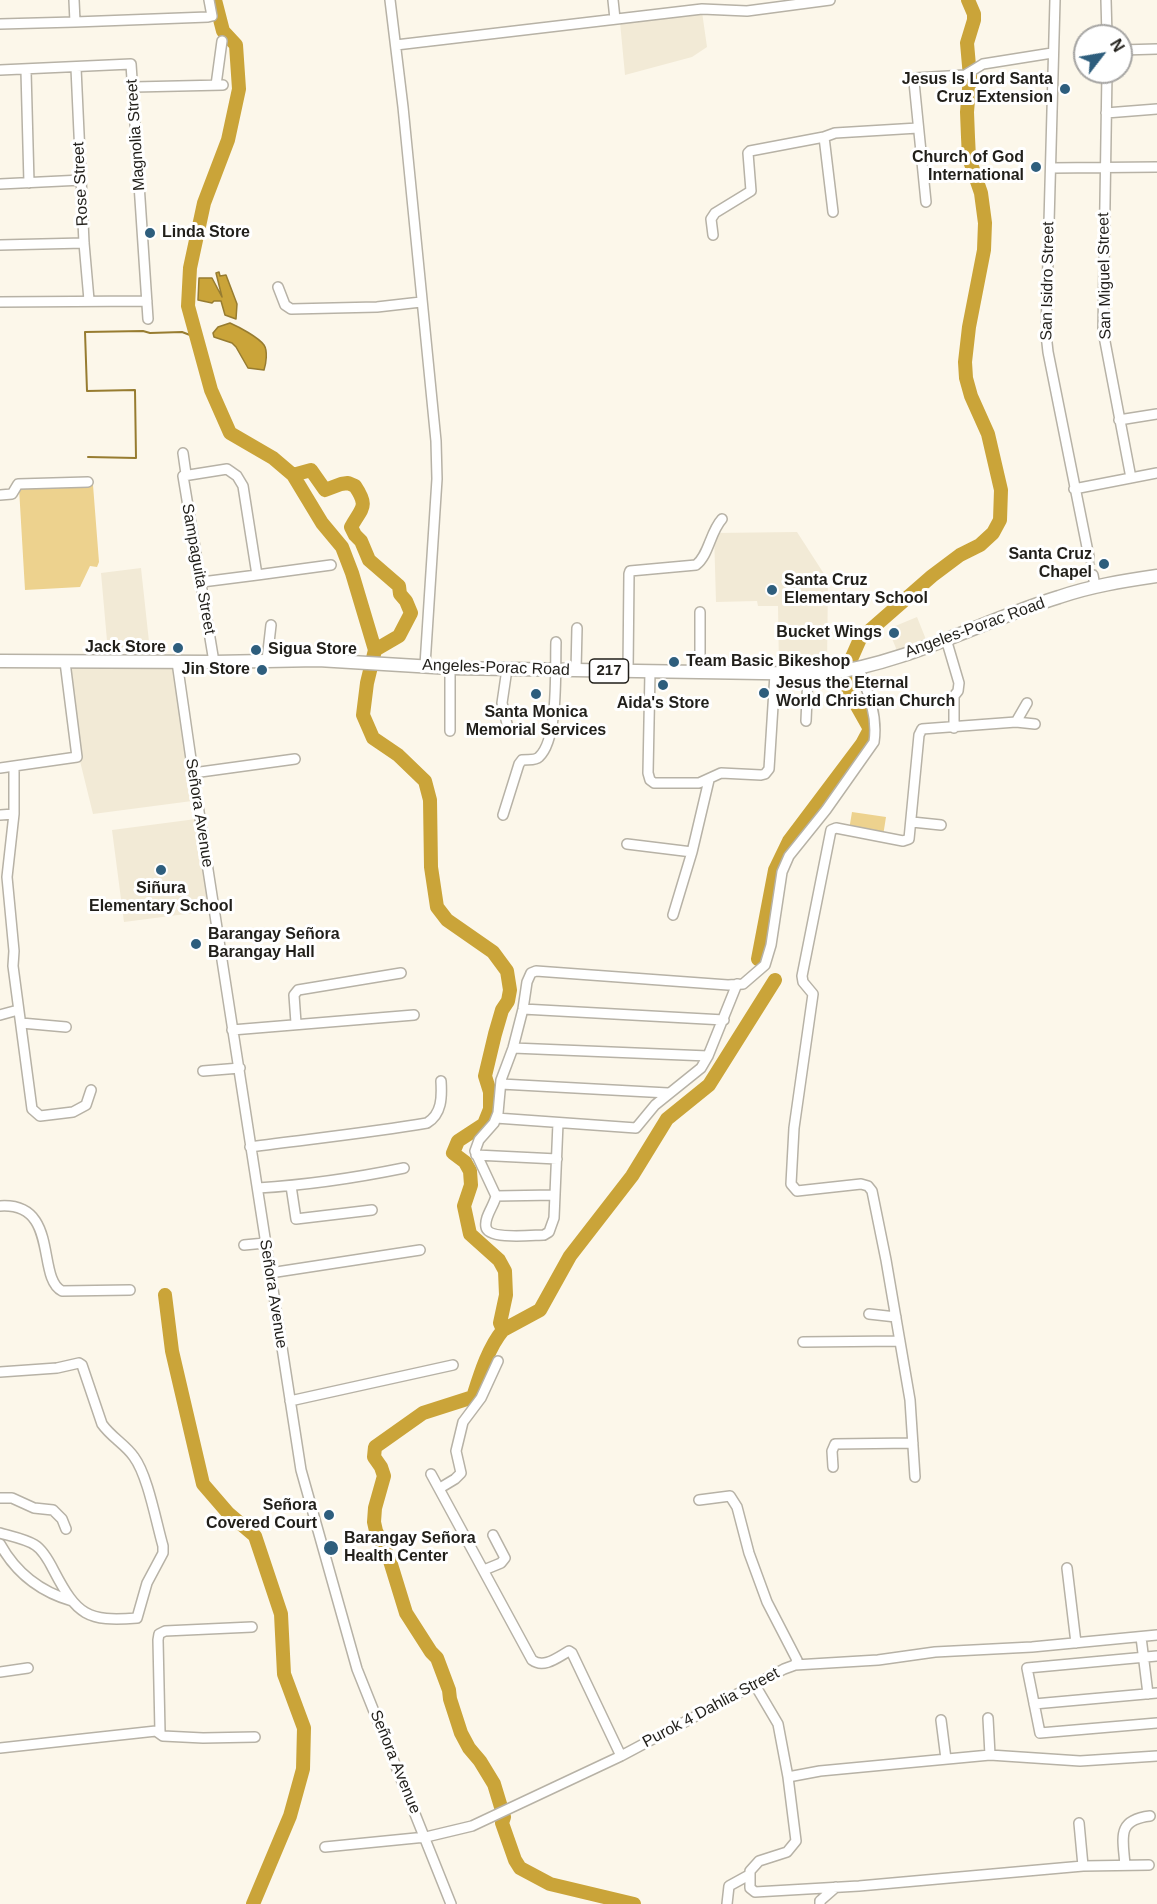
<!DOCTYPE html>
<meta charset="utf-8">
<style>
body{margin:0}
#map{position:relative;width:1157px;height:1904px;overflow:hidden;background:#fcf7ea;font-family:Helvetica,sans-serif}
canvas{display:block}
.north{position:absolute;left:1073px;top:24px;width:60px;height:60px;box-sizing:border-box;background:#fff;border:2px solid #a6a5a3;border-radius:50%;rotate:59deg;font-size:16px;font-weight:700;line-height:24px;text-align:center;color:#211f1a}
.north::after{content:'';display:block;margin:auto;width:21px;height:27px;background:#2e5e7d;clip-path:polygon(50% 0,100% 100%,50% 72%,0 100%)}
</style>
<div id="map">
<canvas width="1157" height="1904"></canvas>
<div class="north">N</div>
</div>
<script>
const g = document.querySelector('canvas').getContext('2d');
g.lineJoin = 'round';
function paint(path, color) { g.fillStyle = color; g.fill(path, 'evenodd'); }
function stroke(path, color, width, dash) { g.strokeStyle = color; g.lineWidth = width; g.lineCap = dash ? 'butt' : 'round'; g.setLineDash(dash || []); g.stroke(path); }
function label(font, color, halo, rows, align = 'center') {
  g.font = font + ' Helvetica,sans-serif'; g.lineWidth = 6; g.setLineDash([]); g.textBaseline = 'middle'; g.strokeStyle = halo; g.fillStyle = color; for (const [text, x, y, turn = 0] of rows) {
    g.save(); g.translate(x, y); g.rotate((+turn || 0) * Math.PI / 180); g.textAlign = isNaN(turn) ? turn : align; if (halo) g.strokeText(text, 0, 0); g.fillText(text, 0, 0); g.restore();
  }
}
paint(new Path2D(`
 M 702,12 L 707,47 L 692,57 L 625,75 L 620,22 Z
 M 797,532 L 828,580 L 827,667 L 779,669 L 778,606 L 758,606 L 757,601 L 716,602 L 714,533 Z
 M 141,568 L 150,651 L 108,652 L 101,573 Z
 M 917,617 L 927,642 L 898,653 L 888,629 Z
 M 174,666 L 192,801 L 93,814 L 79,757 L 69,667 Z
 M 196,819 L 209,911 L 124,922 L 112,830 Z`), '#f2ead6');
paint(new Path2D(`
 M 93,485 L 99,562 L 97,567 L 90,566 L 80,587 L 25,590 L 19,488 Z
 M 852,812 L 886,817 L 883,836 L 849,830 Z`), '#edd28e');
const water = new Path2D(`
 M 219,272 L 220,276 L 226,275 L 237,304 L 236,319 L 225,315 L 221,301 L 214,301 L 212,303 L 198,300 L 199,278 L 212,278 L 222,297 L 216,273 Z
 M 230,323 C 239,327 258,337 264,345 C 268,351 266,364 264,370 L 248,368 L 236,347 L 232,343 L 214,337 L 213,333 L 218,327 Z`);
paint(water, '#caa439');
stroke(water, '#977c30', 1.5);
stroke(new Path2D(`
 M 88,457 L 136,458 L 135,390 L 87,391 L 85,332 L 143,331 L 150,333 L 182,332 L 198,338`), '#977c30', 2);
stroke(new Path2D(`
 M 215,0 L 223,31 L 236,45 L 239,89 L 228,140 L 204,203 L 190,268 L 188,306 L 211,390 L 230,433 L 273,458 L 293,475 L 311,470 L 325,490 L 341,484 L 348,483 L 355,486 C 369,507 362,507 351,527 L 355,535 L 361,541 L 369,560 L 399,586 L 400,594 L 406,601 L 411,613 L 399,636 L 375,650 L 367,683 L 363,715 L 373,738 L 398,755 L 425,781 L 430,800 L 431,867 L 437,907 L 447,920 L 493,952 L 507,971 L 510,990 L 508,1001 L 502,1010 L 495,1034 L 485,1076 L 490,1092 L 490,1109 L 484,1124 L 458,1141 L 453,1153 L 465,1162 L 470,1171 L 471,1185 L 464,1206 L 470,1234 L 499,1260 L 505,1271 L 506,1295 L 500,1323 L 503,1330 C 488,1348 480,1375 473,1397 L 423,1413 L 375,1447 L 374,1457 L 381,1467 L 384,1476 L 375,1508 L 374,1522 L 376,1531 L 390,1561 L 406,1613 L 431,1652 L 437,1658 L 449,1690 L 450,1699 L 461,1733 L 469,1748 L 480,1761 L 494,1784 L 504,1817 L 502,1823 L 515,1860 L 520,1868 L 550,1884 L 634,1904
 M 293,475 L 322,523 L 342,547 L 352,573 L 375,650
 M 758,959 L 775,870 L 789,841 L 862,744 L 870,729 L 848,690 L 845,673 L 860,639 L 932,576 L 960,555 L 980,545 L 993,533 L 1000,520 L 1001,490 L 988,434 L 971,396 L 966,378 L 965,362 L 969,327 L 984,250 L 985,223 L 981,193 L 969,158 L 968,137 L 967,112 L 970,77 L 967,43 L 974,20 L 974,14 L 968,0
 M 165,1295 L 172,1351 L 203,1484 L 228,1513 L 255,1536 L 281,1614 L 284,1674 L 304,1728 L 303,1769 L 290,1816 L 253,1904
 M 503,1330 L 540,1310 L 570,1256 L 632,1176 L 667,1119 L 709,1085 L 775,980`), '#caa439', 14);
stroke(new Path2D(`
 M 1089,557 L 1093,575`), '#d0ccc0', 9, [9, 4.5]);
const minor = new Path2D(`
 M 74,0 L 75,22 L 208,17 L 212,16 L 209,0
 M 390,0 L 403,107 L 436,441 L 437,479 L 425,665
 M 613,0 L 615,19
 M 1055,0 L 1046,334 L 1048,352 L 1089,557
 M 1106,0 L 1107,36
 M 0,24 L 75,22
 M 396,45 L 702,9 L 747,11 L 830,0
 M 1121,50 L 1157,49
 M 76,68 L 84,243 L 89,300
 M 0,70 L 131,64 L 148,319
 M 26,71 L 29,183
 M 1107,72 L 1103,331 L 1131,478
 M 216,85 L 222,41
 M 134,87 L 223,85
 M 1106,113 L 1157,109
 M 1051,168 L 1157,167
 M 0,184 L 82,180
 M 926,202 L 914,82 L 915,78 L 965,75 L 983,64 L 1052,53
 M 833,212 L 824,137 L 835,133 L 918,128
 M 713,235 L 711,219 L 715,213 L 751,191 L 748,153 L 750,151 L 824,137
 M 0,245 L 84,243
 M 278,287 L 285,305 L 291,309 L 377,307 L 421,302
 M 0,302 L 147,301
 M 1119,420 L 1157,414
 M 183,453 L 186,474
 M 1074,489 L 1157,473
 M 0,495 L 12,494 L 18,484 L 88,482
 M 257,575 L 331,565
 M 1093,575 L 1095,586
 M 202,582 L 257,575 L 243,486 L 237,476 L 227,469 L 183,476 L 214,662
 M 946,639 L 959,683 L 958,691 L 954,696 L 954,728
 M 267,660 L 271,625
 M 177,662 L 193,773 L 301,1470 L 357,1669 L 451,1904
 M 507,669 L 502,703 L 508,728
 M 576,671 L 577,628
 M 628,671 L 629,574 L 630,571 L 696,565 C 709,555 710,532 722,519
 M 650,672 L 648,773 L 650,780 L 654,783 L 699,783 L 721,773 L 761,775 L 765,774 L 769,769 L 775,674
 M 700,673 L 700,612
 M 806,721 L 808,674
 M 1016,722 L 1027,703
 M 450,731 L 450,668
 M 14,766 L 14,814 L 7,877 L 14,951 L 13,966 L 32,1109 L 40,1116 L 73,1112 L 86,1105 L 91,1090
 M 0,768 L 77,757 L 65,662
 M 193,773 L 295,759
 M 0,815 L 14,814
 M 503,815 L 519,764 L 522,760 C 528,759 535,761 539,757 C 559,739 555,668 556,642
 M 912,822 L 941,825
 M 627,844 L 692,852 L 709,780
 M 673,915 L 692,852
 M 523,1009 L 724,1020
 M 0,1015 L 18,1010
 M 21,1023 L 66,1027
 M 296,1023 L 294,995 L 298,990 L 401,973
 M 232,1030 L 414,1015
 M 513,1048 L 708,1056
 M 203,1071 L 240,1068
 M 501,1084 L 668,1093
 M 496,1118 L 636,1128 L 655,1105 L 701,1068 L 708,1056 L 737,984
 M 558,1123 L 554,1218 L 549,1232 L 544,1235 C 533,1235 488,1240 486,1227 C 484,1217 494,1206 496,1196 L 475,1151 L 479,1140 L 494,1123 L 498,1113 L 501,1080 L 513,1048 L 523,1009 L 527,982 L 531,973 L 536,971 L 728,985 L 743,984 L 765,965 L 771,945 L 782,872 L 789,856 L 826,810 L 874,742 C 878,715 868,692 858,667
 M 250,1147 C 309,1139 368,1133 427,1123 C 442,1114 442,1097 441,1081
 M 476,1155 L 557,1159
 M 291,1186 L 296,1219 L 372,1210
 M 258,1188 C 308,1185 355,1178 404,1168
 M 496,1196 L 555,1195
 M 0,1206 C 60,1202 36,1278 62,1291 L 130,1290
 M 244,1245 L 265,1243
 M 270,1273 L 420,1250
 M 869,1314 L 896,1317
 M 803,1342 L 900,1341
 M 0,1372 L 57,1368 L 79,1363 L 82,1365 L 102,1424 C 111,1437 126,1445 134,1457 C 148,1476 156,1522 163,1546 L 163,1553 L 147,1583 L 137,1618 C 87,1622 77,1615 54,1571 C 50,1563 43,1550 35,1545 C 26,1539 10,1536 0,1533
 M 290,1401 L 453,1365
 M 833,1467 L 832,1451 L 835,1444 L 913,1443
 M 431,1474 L 532,1660 C 544,1669 558,1657 569,1651 L 572,1653 L 621,1756
 M 915,1477 L 910,1400 L 886,1260 L 872,1191 L 868,1186 L 861,1184 L 797,1191 L 791,1184 L 794,1128 L 813,994 L 803,982 L 802,976 L 831,830 L 836,828 L 903,841 L 909,839 L 919,735 L 922,729 L 1016,722 L 1035,724
 M 440,1488 L 455,1479 L 461,1473 L 456,1451 L 463,1422 L 481,1398 L 498,1361
 M 0,1498 L 12,1498 L 34,1508 L 53,1510 L 62,1519 L 66,1529
 M 699,1500 L 730,1496 L 737,1507 L 749,1553 L 767,1602 L 797,1660 L 795,1665
 M 0,1544 C 16,1573 41,1592 72,1601
 M 1067,1568 L 1076,1643
 M 484,1570 L 501,1563 L 505,1558 L 493,1535
 M 1141,1637 L 1148,1694
 M 1157,1656 L 1027,1668 L 1040,1733 L 1157,1723
 M 0,1672 L 28,1668
 M 755,1685 L 778,1724 L 788,1777 L 796,1841 L 787,1852 L 759,1861 L 750,1871 L 750,1888 L 755,1892 L 859,1886 L 1083,1866 L 1149,1865
 M 1034,1704 L 1157,1693
 M 988,1718 L 990,1755
 M 941,1720 L 946,1759
 M 160,1732 L 158,1640 L 159,1634 L 165,1631 L 252,1627
 M 0,1748 L 156,1731 L 163,1736 L 203,1738 L 255,1737
 M 788,1777 L 820,1771 L 990,1755 L 1080,1761 L 1157,1756
 M 1079,1823 L 1083,1866
 M 325,1847 L 426,1837 L 472,1826 L 621,1756 L 784,1669 L 795,1665 L 878,1660 L 935,1652 L 1032,1647 L 1157,1635
 M 1125,1865 C 1123,1838 1116,1820 1150,1816
 M 727,1904 L 729,1886 L 749,1875
 M 820,1904 L 820,1901 L 836,1887`);
const major = new Path2D(`
 M 0,661 L 214,662 L 318,660 L 450,668 L 824,674 C 906,664 981,621 1059,597 C 1091,586 1123,581 1157,576`);
stroke(minor, '#b7b2a6', 12);
stroke(major, '#b7b2a6', 15);
stroke(minor, '#fff', 9);
stroke(major, '#fff', 12);
for (const [x, y, r, color] of [
 [1065,89,6,"#2e5e7d"],
 [1036,167,6,"#2e5e7d"],
 [150,233,6,"#2e5e7d"],
 [1104,564,6,"#2e5e7d"],
 [772,590,6,"#2e5e7d"],
 [894,633,6,"#2e5e7d"],
 [178,648,6,"#2e5e7d"],
 [256,650,6,"#2e5e7d"],
 [674,662,6,"#2e5e7d"],
 [262,670,6,"#2e5e7d"],
 [663,685,6,"#2e5e7d"],
 [764,693,6,"#2e5e7d"],
 [536,694,6,"#2e5e7d"],
 [161,870,6,"#2e5e7d"],
 [196,944,6,"#2e5e7d"],
 [329,1515,6,"#2e5e7d"],
 [331,1548,8,"#2e5e7d"]
]) { const dot = new Path2D(); dot.arc(x, y, r, 0, 2 * Math.PI); g.fillStyle = color; g.fill(dot); stroke(dot, '#fff', 2); }
for (const [x, y, w] of [
 [609,671,39]
]) { const box = new Path2D(); box.roundRect(x - w / 2, y - 12, w, 24, 4.5); g.fillStyle = '#fff'; g.fill(box); stroke(box, '#211f1a', 1.5); }
label('bold 15px', '#211f1a', null, [
 ["217",609,671]
]);
label('bold 16px', '#211f1a', '#fff', [
 ["Jesus Is Lord Santa",1053,80],
 ["Cruz Extension",1053,98],
 ["Church of God",1024,158],
 ["International",1024,176],
 ["Linda Store",162,233,"left"],
 ["Santa Cruz",1092,555],
 ["Chapel",1092,573],
 ["Santa Cruz",784,581,"left"],
 ["Elementary School",784,599,"left"],
 ["Bucket Wings",882,633],
 ["Jack Store",166,648],
 ["Sigua Store",268,650,"left"],
 ["Team Basic Bikeshop",686,662,"left"],
 ["Jin Store",250,670],
 ["Jesus the Eternal",776,684,"left"],
 ["World Christian Church",776,702,"left"],
 ["Aida's Store",663,704,"center"],
 ["Santa Monica",536,713,"center"],
 ["Memorial Services",536,731,"center"],
 ["Siñura",161,889,"center"],
 ["Elementary School",161,907,"center"],
 ["Barangay Señora",208,935,"left"],
 ["Barangay Hall",208,953,"left"],
 ["Señora",317,1506],
 ["Covered Court",317,1524],
 ["Barangay Señora",344,1539,"left"],
 ["Health Center",344,1557,"left"]
], 'right');
label('16px', '#211f1a', '#fff', [
 ["Magnolia Street",136,135,-94],
 ["Rose Street",81,184,-93],
 ["San Miguel Street",1105,276,-91],
 ["San Isidro Street",1048,281,-89],
 ["Sampaguita Street",198,569,80],
 ["Angeles-Porac Road",975,628,-20],
 ["Angeles-Porac Road",496,668,2],
 ["Señora Avenue",199,813,81],
 ["Señora Avenue",273,1294,81],
 ["Purok 4 Dahlia Street",711,1708,-28],
 ["Señora Avenue",395,1762,68]
]);
</script>
